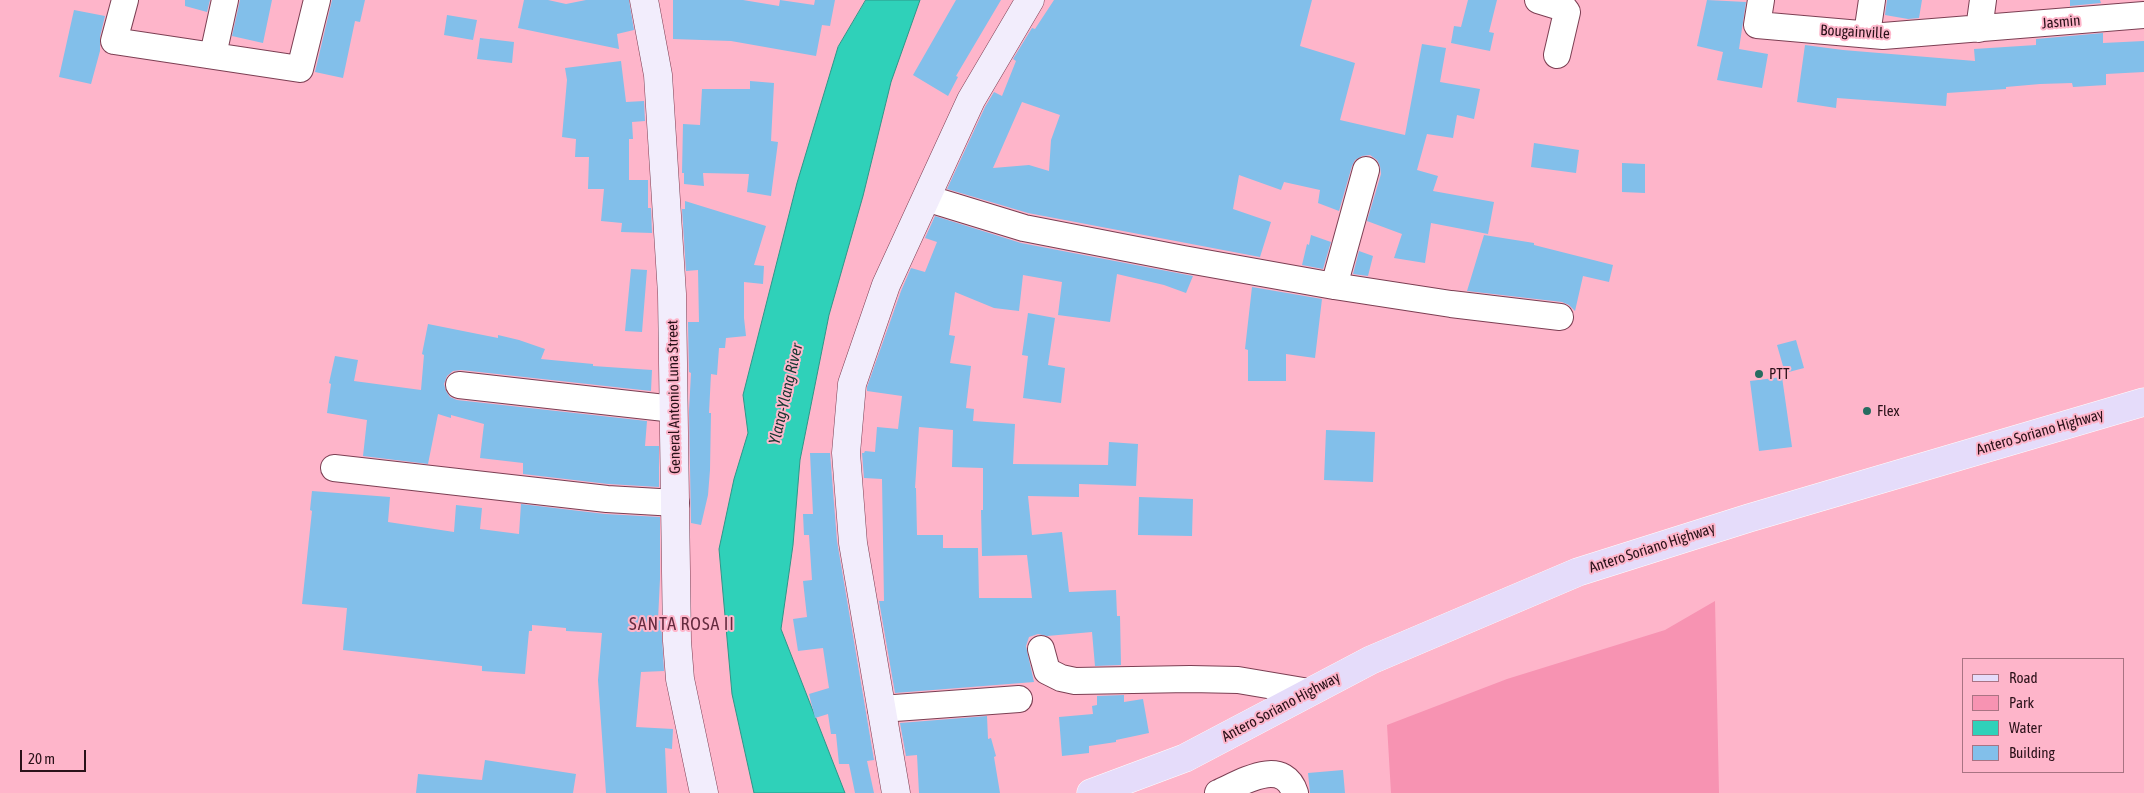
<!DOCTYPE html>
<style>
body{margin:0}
#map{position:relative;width:2144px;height:793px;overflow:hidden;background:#feb5ca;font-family:"Asap Condensed",sans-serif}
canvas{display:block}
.legend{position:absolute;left:1962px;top:658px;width:162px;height:115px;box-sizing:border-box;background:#feb5ca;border:1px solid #a97383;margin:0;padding:6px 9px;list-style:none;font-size:15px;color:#2a1119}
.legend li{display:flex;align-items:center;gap:10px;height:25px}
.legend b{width:25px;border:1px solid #a97383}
.scale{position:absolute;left:20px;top:750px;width:66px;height:22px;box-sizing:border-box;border:2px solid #2a1119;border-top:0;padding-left:6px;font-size:15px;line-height:18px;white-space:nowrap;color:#2a1119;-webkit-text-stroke:4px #feb5ca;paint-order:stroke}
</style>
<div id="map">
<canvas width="2144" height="793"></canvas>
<ul class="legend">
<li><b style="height:6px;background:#e5dcfa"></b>Road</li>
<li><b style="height:14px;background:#f793b2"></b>Park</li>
<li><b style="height:14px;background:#2fd1b9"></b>Water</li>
<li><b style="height:14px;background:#82bfea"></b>Building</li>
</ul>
<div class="scale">20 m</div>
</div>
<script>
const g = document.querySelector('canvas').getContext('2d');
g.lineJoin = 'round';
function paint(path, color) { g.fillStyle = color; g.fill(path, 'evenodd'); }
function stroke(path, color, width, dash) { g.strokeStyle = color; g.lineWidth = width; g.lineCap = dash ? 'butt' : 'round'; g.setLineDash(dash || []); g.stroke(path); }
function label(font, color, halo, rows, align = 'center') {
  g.font = font + ' "Asap Condensed",sans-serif'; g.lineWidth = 4; g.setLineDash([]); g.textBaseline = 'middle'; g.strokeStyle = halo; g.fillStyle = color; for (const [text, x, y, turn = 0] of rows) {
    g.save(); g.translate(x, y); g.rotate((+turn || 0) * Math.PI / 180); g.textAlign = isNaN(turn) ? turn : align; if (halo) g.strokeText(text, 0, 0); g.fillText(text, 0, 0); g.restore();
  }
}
paint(new Path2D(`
 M 1715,601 L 1719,793 L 1391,793 L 1387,725 L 1507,679 L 1665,630 Z`), '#f793b2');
const water = new Path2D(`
 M 866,0 L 920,0 L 891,82 L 863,196 L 829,315 L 800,460 L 793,545 L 781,629 L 845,793 L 754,793 L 732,694 L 719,549 L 734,479 L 748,433 L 743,395 L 797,183 L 838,47 Z`);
paint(water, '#2fd1b9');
stroke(water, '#2e9789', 1);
paint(new Path2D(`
 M 185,0 L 210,0 L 207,12 L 185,6 Z
 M 240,0 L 272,0 L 263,43 L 232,36 Z
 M 332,0 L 365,0 L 360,22 L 355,21 L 343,78 L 315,72 Z
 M 524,0 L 548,0 L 566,4 L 586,0 L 629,0 L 634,30 L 617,34 L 619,49 L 518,28 Z
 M 673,0 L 743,0 L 779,6 L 780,0 L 814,5 L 815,0 L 835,0 L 830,26 L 822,25 L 816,56 L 731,41 L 673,39 Z
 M 956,0 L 1001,0 L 956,76 L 958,77 L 948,96 L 913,75 Z
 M 1054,0 L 1312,0 L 1300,46 L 1355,63 L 1340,120 L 1405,135 L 1422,44 L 1446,48 L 1440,82 L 1480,89 L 1474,119 L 1457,115 L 1453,138 L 1427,134 L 1417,170 L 1438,176 L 1433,191 L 1494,202 L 1488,234 L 1431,223 L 1425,263 L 1394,258 L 1402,234 L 1367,221 L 1381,174 L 1380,166 L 1377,160 L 1370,155 L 1362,156 L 1355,160 L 1352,166 L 1339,211 L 1318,203 L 1320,190 L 1284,182 L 1281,190 L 1239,175 L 1233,209 L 1271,222 L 1260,257 L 1028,213 L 947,189 L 985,107 L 994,92 L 1002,96 L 1016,61 L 1013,59 L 1032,28 L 1035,29 ZM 1022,102 L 1060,115 L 1051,140 L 1049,171 L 1029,165 L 993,168 Z
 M 1468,0 L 1497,0 L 1489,32 L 1494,33 L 1490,51 L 1451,43 L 1454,26 L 1461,27 Z
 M 1707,0 L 1746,2 L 1739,49 L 1768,54 L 1762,88 L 1717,80 L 1723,52 L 1697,46 Z
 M 1887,0 L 1922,0 L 1919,18 L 1908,19 L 1885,15 Z
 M 2070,0 L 2100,0 L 2101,3 L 2070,6 Z
 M 74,10 L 105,16 L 100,37 L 100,51 L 91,84 L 59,77 Z
 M 447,15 L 477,20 L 473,40 L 444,35 Z
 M 2103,33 L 2103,43 L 2144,41 L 2144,72 L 2106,74 L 2106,85 L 2073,87 L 2072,83 L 2040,84 L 2006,87 L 2006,89 L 1947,93 L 1946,106 L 1837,98 L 1836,108 L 1797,102 L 1805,45 L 1843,50 L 1975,61 L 1974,49 L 2036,45 L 2036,39 Z
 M 480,38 L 514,42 L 512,63 L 477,59 Z
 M 621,61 L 626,102 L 644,101 L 645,121 L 632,122 L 633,139 L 629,139 L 629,180 L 648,180 L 648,208 L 651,208 L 652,233 L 621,232 L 622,223 L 601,221 L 604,189 L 588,189 L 589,157 L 575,157 L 576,139 L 562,137 L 567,80 L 565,68 Z
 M 750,81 L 774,83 L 771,141 L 778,142 L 771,196 L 747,192 L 749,174 L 703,173 L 704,186 L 684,184 L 684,173 L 682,173 L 683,124 L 700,125 L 702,89 L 750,89 Z
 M 1534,143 L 1579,150 L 1576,173 L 1531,167 Z
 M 1622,163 L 1645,164 L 1645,193 L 1622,192 Z
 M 685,201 L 766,226 L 754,265 L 764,266 L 763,284 L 744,282 L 744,318 L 746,336 L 726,338 L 725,348 L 719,348 L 717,375 L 711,374 L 709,413 L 711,413 L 710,470 L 708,495 L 701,525 L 691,523 L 689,411 L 691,373 L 689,372 L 688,322 L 699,322 L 698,270 L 686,271 L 682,209 L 685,209 Z
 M 935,216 L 1021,243 L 1193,276 L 1186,293 L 1164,285 L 1117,274 L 1110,322 L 1058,315 L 1062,282 L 1023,275 L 1019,311 L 994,308 L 955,292 L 949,335 L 955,336 L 950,363 L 971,366 L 966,408 L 974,409 L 973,421 L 1015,424 L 1013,464 L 1108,465 L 1109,442 L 1138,444 L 1136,486 L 1079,484 L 1079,497 L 1028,496 L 1032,535 L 1062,532 L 1069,592 L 1116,590 L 1117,616 L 1120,616 L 1121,665 L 1095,666 L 1092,632 L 1047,636 L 1038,634 L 1029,637 L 1026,646 L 1034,682 L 895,693 L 879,601 L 884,601 L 882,479 L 864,478 L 862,453 L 864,453 L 865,451 L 875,452 L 877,427 L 898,429 L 902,396 L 867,391 L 867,387 L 901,291 L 911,268 L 925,272 L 937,242 L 925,238 ZM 919,427 L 953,430 L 952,467 L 983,468 L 983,510 L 981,510 L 982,556 L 1027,555 L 1032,598 L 979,598 L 978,548 L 943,548 L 943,535 L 917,535 L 916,488 L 915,488 Z
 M 1311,235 L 1331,242 L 1323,269 L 1302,265 L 1307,244 L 1309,245 Z
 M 1484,235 L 1534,243 L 1534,245 L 1613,265 L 1609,282 L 1583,276 L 1575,311 L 1569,305 L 1562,302 L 1467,291 Z
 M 1359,251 L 1373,256 L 1368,276 L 1353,274 Z
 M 631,269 L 647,270 L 642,332 L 625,331 Z
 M 1252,287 L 1322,299 L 1315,358 L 1286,354 L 1286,381 L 1248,381 L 1248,350 L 1245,349 Z
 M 1028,313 L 1055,318 L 1048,365 L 1065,368 L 1061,403 L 1023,398 L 1028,356 L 1022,355 Z
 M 428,324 L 498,338 L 498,335 L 519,340 L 545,349 L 541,359 L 593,364 L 593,366 L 652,370 L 651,391 L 461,370 L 453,371 L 447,376 L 444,384 L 446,391 L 450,397 L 457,400 L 647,421 L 645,446 L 659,446 L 659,487 L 608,484 L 523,474 L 523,463 L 480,458 L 484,424 L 451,415 L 451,418 L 438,414 L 428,464 L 363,456 L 367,420 L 327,413 L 331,384 L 329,383 L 335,356 L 358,360 L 354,381 L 421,390 L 424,355 L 422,354 Z
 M 1796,340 L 1804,368 L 1785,373 L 1777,345 Z
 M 1782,377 L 1792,447 L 1759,451 L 1750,381 Z
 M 1326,430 L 1375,432 L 1373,482 L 1324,480 Z
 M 810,453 L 830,453 L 837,541 L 874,760 L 867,761 L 874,793 L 855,793 L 849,764 L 839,764 L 836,734 L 831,734 L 828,714 L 815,718 L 809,694 L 829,688 L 823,648 L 798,651 L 793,619 L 807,617 L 803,581 L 812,580 L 809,535 L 804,535 L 803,514 L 813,514 Z
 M 312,491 L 390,497 L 388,522 L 454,532 L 456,505 L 482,508 L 480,529 L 519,534 L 521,504 L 605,514 L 660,517 L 660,579 L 658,620 L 661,620 L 664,671 L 641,672 L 636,727 L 673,729 L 672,749 L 665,748 L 667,793 L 606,793 L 598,680 L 602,633 L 566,631 L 566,628 L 532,625 L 532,631 L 529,631 L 525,674 L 482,671 L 482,666 L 343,650 L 347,608 L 302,604 L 312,511 L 310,510 Z
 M 1139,497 L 1193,499 L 1192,536 L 1138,535 Z
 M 1124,695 L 1124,702 L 1143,699 L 1149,733 L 1116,740 L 1116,742 L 1089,746 L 1089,753 L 1062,756 L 1059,717 L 1093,714 L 1092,706 L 1097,705 L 1097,696 Z
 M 987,716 L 988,739 L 991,738 L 996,756 L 994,757 L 1000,793 L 919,793 L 917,755 L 906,756 L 900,723 Z
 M 485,760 L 576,774 L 573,793 L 416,793 L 418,774 L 482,780 Z
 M 1343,770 L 1345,793 L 1310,793 L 1308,773 Z`), '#82bfea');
const street = new Path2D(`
 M 125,0 L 114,41 L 300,69 L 317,0
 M 1538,0 L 1564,8 L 1567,12 L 1557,55
 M 1761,0 L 1757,25 L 1883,36 L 2144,15
 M 1979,29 L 1983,0
 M 1867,34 L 1872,0
 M 213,55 L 225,0
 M 926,198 L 1024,228 L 1183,259 L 1334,286 L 1451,304 L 1560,317
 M 1334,286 L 1366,170
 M 459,385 L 674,409
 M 334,468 L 607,499 L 676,503
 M 1041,649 L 1047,671 L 1061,678 L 1075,681 L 1190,679 L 1238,680 L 1309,692
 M 881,709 L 1019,699
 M 1218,793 C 1241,783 1283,756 1295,793`);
const secondary = new Path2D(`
 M 644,0 L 658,75 L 672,294 L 677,641 L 680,679 L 704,793
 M 896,793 L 853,543 L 846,453 L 852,384 L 886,285 L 971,100 L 1030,0`);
const primary = new Path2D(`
 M 1091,793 L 1185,758 L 1371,660 L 1578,572 L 1749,518 L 2144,402`);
stroke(street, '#7c3f53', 28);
stroke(secondary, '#7c3f53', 29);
stroke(primary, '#fff', 29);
stroke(street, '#fff', 26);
stroke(secondary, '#f2edfc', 28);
stroke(primary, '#e5dcfa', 28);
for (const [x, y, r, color] of [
 [1759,374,5,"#266c60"],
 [1867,411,5,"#266c60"]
]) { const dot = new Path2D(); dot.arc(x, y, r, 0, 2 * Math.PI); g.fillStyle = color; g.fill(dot); stroke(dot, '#feb5ca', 2); }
label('15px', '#2a1119', '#feb5ca', [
 ["Jasmin",2061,22,-5],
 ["Bougainville",1855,32,3],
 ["General Antonio Luna Street",674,397,-91],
 ["Antero Soriano Highway",2040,432,-16],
 ["Antero Soriano Highway",1652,548,-18],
 ["Antero Soriano Highway",1281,707,-28]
]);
label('15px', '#2a1119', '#feb5ca', [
 ["PTT",1769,374],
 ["Flex",1877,411]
], 'left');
label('italic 16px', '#183731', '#feb5ca', [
 ["Ylang-Ylang River",786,394,-77]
]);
g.letterSpacing = '1px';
label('18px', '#652b3f', '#feb5ca', [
 ["SANTA ROSA II",682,624]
]);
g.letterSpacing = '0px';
</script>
